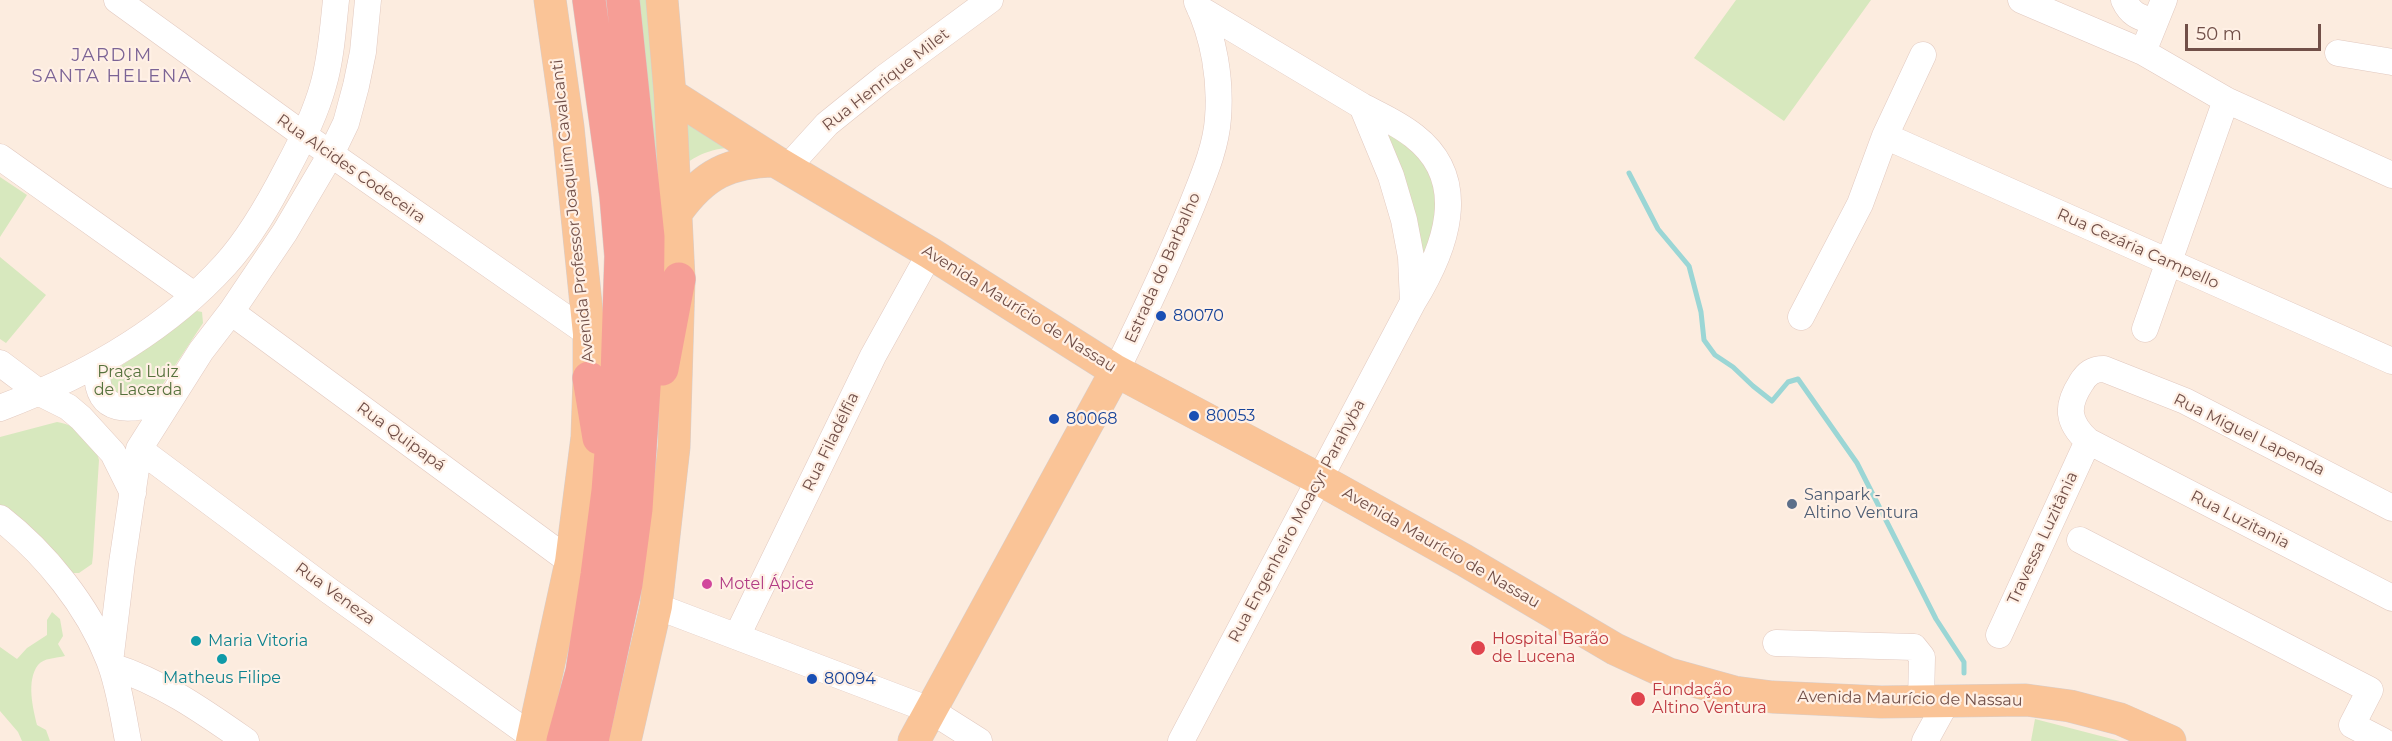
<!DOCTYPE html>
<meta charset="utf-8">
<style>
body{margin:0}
#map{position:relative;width:2392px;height:741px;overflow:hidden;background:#fcecdf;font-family:Montserrat,sans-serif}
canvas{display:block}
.scale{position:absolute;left:2185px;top:24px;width:136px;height:27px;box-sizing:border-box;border:3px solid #714f48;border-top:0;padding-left:8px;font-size:18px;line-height:21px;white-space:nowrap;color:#714f48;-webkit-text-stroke:4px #fff0e5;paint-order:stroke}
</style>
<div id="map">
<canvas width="2392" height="741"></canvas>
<div class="scale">50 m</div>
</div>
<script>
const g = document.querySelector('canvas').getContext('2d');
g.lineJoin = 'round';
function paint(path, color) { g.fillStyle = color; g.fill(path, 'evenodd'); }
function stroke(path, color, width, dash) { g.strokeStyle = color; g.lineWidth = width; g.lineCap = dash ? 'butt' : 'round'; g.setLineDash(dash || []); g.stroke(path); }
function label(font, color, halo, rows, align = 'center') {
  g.font = font + ' Montserrat,sans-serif'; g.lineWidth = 4.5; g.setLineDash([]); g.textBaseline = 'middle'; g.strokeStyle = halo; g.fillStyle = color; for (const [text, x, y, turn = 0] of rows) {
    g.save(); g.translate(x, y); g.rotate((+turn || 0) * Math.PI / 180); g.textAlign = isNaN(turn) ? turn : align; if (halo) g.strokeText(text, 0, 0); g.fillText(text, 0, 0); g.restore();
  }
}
paint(new Path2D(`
 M 631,0 L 647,0 L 656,54 L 660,242 Z
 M 1736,0 L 1871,0 L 1784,121 L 1694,58 Z
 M 684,113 L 747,146 C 721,148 703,149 682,167 Z
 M 1400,125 L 1440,183 L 1440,211 L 1417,274 L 1381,134 Z
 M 0,177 L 27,195 L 0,237 Z
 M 0,257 L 46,295 L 6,343 L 0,339 Z
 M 197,311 L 202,312 L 203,323 L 151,402 L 114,401 L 106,376 L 140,353 L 188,315 Z
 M 57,422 C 78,425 94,440 99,460 L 93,555 L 92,564 L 79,573 L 72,573 L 0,508 L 0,437 Z
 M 52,612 L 60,619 L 63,636 L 58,644 L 65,656 C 57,658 43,658 38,665 C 26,681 33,708 37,725 L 46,730 L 50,741 L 22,741 L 18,732 L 0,711 L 0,647 L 17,659 L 27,648 L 47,635 L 47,620 Z
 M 2035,719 L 2120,741 L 2031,741 Z`), '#d7e8be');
stroke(new Path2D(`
 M 1629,173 L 1658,229 L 1689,266 L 1701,312 L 1704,340 L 1715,355 L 1733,367 L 1753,386 L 1772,401 L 1788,382 L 1798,379 L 1857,463 L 1936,619 L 1964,662 L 1964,673`), '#9bd6d5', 5);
const minor = new Path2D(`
 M 117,0 L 305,136 L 589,334
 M 2021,0 L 2143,52 L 2226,100 L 2392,175
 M 2124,0 C 2131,15 2139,17 2154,22
 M 2143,52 L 2164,0
 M 2338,53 L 2392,62
 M 1362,106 C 1379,115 1398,123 1414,136 C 1472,181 1445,250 1413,302
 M 1885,136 L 2392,361
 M 0,157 L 194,295
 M 787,168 L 827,124 L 884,78 L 990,0
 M 231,312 L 571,562
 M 1801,317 L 1860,204 L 1885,136 L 1923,55
 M 2145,329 L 2226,100
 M 0,363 L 40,393 L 68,407 L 81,418 L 113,453 L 133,493
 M 97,364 C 94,419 131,411 170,399
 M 1116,371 C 1143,316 1169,261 1192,205 C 1203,177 1216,148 1218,118 C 1221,80 1214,37 1197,2
 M 0,408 C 83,377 165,331 225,265 C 250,238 270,202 287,169 C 301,143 315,115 323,86 C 331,59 333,28 336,0
 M 139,449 L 328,590 L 533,737
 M 2392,508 L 2185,401 L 2104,369 C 2093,369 2087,373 2081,383 C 2066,406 2067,422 2088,441 L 2392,598
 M 0,518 C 45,553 88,606 109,660 C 119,685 123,715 128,741
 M 2080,540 L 2370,690 L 2352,725 L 2383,741
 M 656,606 L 930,710 L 979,741
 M 1999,635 L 2088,441
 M 737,636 L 873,356 L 930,253
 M 1776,643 L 1914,647 L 1922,657 L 1921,701
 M 110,662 L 122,563 L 139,449 L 201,351 L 231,312 L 285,232 L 331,154 L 346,123 L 356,86 L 363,52 L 368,0
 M 111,666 C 162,682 203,711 246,741
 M 1181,741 L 1413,302 L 1411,257 L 1404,220 L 1391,176 L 1362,106 L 1200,9
 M 1925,741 L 1947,701`);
const major = new Path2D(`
 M 670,94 L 775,161 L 930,253 L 1116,371 L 1319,479 L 1464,560 L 1615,649 L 1669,674 L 1734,692 L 1772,697 L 1881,702 L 2026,700 L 2070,706 L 2120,719 L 2170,741
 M 677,212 C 704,174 729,162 775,161
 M 532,741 L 571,562 L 587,437 L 589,378 L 589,334 L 568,127 L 550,0
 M 625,741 L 656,606 L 674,447 L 679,279 L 670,94 L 662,0
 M 914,741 L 1116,371`);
const highway = new Path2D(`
 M 662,369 L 679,279
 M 589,378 L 599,438
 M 563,741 L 582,672 L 597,575 L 608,491 L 617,375 L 621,256 L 616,196 L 589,0
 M 592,741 L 626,584 L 636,509 L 647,342 L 648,237 L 623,0`);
stroke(minor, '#e1c8bf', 27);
stroke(major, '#d7cecc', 33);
stroke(highway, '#d7cecc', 34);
stroke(minor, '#fff', 26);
stroke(major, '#fac497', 32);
stroke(highway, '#f69e96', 33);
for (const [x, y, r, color] of [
 [1161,316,6,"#1a4fb4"],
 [1194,416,6,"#1a4fb4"],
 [1054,419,6,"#1a4fb4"],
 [1792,504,6,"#5c6f8a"],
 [707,584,6,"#d1479c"],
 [196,641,6,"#0f9aa8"],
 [1478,648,8,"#e0444e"],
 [222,659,6,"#0f9aa8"],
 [812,679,6,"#1a4fb4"],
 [1638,699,8,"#e0444e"]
]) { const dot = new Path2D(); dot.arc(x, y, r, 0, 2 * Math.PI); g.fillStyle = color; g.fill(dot); stroke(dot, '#fff0e5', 2); }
label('16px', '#714f48', '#fff0e5', [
 ["Rua Henrique Milet",886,80,-38],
 ["Rua Alcides Codeceira",351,169,35],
 ["Avenida Professor Joaquim Cavalcanti",573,211,-96],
 ["Rua Cezária Campello",2138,249,24],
 ["Estrada do Barbalho",1163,268,-66],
 ["Avenida Maurício de Nassau",1019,309,32],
 ["Rua Miguel Lapenda",2249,435,26],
 ["Rua Quipapá",401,437,36],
 ["Rua Filadélfia",831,442,-64],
 ["Rua Luzitania",2240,520,27],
 ["Rua Engenheiro Moacyr Parahyba",1297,521,-62],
 ["Travessa Luzitânia",2043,538,-65],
 ["Avenida Maurício de Nassau",1441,548,30],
 ["Rua Veneza",335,594,36],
 ["Avenida Maurício de Nassau",1910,699,1]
]);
label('16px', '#164399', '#fff0e5', [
 ["80070",1173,316],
 ["80053",1206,416],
 ["80068",1066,419],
 ["80094",824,679]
], 'left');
label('16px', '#56723d', '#fff0e5', [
 ["Praça Luiz",138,372],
 ["de Lacerda",138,390]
]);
label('16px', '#4e5e75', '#fff0e5', [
 ["Sanpark -",1804,495],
 ["Altino Ventura",1804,513]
], 'left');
label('16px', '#b23c85', '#fff0e5', [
 ["Motel Ápice",719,584]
], 'left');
label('16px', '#be3a42', '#fff0e5', [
 ["Hospital Barão",1492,639],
 ["de Lucena",1492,657],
 ["Fundação",1652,690],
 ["Altino Ventura",1652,708]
], 'left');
label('16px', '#0d838f', '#fff0e5', [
 ["Maria Vitoria",208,641],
 ["Matheus Filipe",222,678,"center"]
], 'left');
g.letterSpacing = '1.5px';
label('18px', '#7b6395', '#fff0e5', [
 ["JARDIM",112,56],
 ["SANTA HELENA",112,77]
]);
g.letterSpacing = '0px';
</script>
